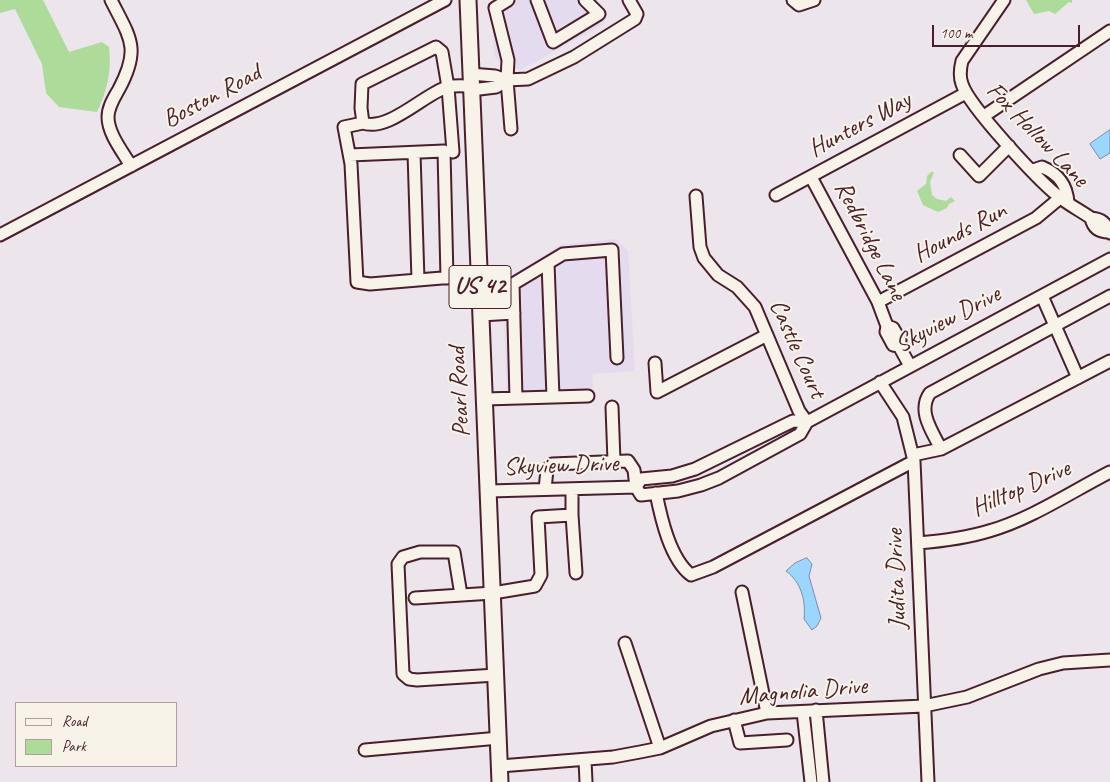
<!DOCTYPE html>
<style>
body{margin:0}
#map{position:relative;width:1110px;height:782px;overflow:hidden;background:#ece5ec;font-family:Caveat,sans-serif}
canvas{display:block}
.legend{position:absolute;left:15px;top:702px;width:162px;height:65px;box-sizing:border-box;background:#f7f3e8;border:1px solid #b29e9c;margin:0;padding:6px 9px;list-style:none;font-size:15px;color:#4a1f2b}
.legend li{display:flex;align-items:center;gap:10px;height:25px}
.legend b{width:25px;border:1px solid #b29e9c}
.scale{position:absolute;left:932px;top:25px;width:148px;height:22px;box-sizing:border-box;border:2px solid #4a1f2b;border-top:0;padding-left:6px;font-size:15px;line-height:18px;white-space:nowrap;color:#4a1f2b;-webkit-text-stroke:4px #f7f3e8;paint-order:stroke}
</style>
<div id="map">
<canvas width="1110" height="782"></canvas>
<ul class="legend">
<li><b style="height:6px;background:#f7f3e8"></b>Road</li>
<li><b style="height:14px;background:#acdb9a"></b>Park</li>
</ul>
<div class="scale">100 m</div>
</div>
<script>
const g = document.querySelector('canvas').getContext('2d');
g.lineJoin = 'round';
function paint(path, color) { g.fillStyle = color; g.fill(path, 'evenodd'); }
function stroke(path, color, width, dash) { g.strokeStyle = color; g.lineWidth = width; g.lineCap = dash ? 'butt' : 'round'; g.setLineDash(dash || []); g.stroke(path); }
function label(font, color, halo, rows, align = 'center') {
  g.font = font + ' Caveat,sans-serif'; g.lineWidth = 4; g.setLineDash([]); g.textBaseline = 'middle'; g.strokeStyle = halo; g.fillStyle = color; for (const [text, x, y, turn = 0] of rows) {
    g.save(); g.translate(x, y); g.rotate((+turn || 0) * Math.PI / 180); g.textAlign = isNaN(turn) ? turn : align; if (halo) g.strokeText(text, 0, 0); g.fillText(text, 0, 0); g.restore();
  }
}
paint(new Path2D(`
 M 497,0 L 591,0 L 607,13 L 604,24 L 520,70 L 501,63 L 494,56 L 492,3 Z
 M 616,239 L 628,251 L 635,371 L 593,374 L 592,401 L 507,406 L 503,281 L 560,245 Z`), '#e4dbef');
paint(new Path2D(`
 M 0,0 L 43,0 L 69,52 L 102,42 L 109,47 C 112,71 107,91 97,112 L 59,107 L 46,93 L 42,64 L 15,9 L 0,13 Z
 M 1026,0 L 1072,0 L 1072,3 L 1069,2 L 1055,14 L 1049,11 L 1034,14 Z
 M 931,172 L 934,172 L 930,182 L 932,195 L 937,199 L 946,201 L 951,197 L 955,201 L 949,204 L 947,208 L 938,212 L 923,205 L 917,191 L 926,184 L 927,176 Z`), '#acdb9a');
const water = new Path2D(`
 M 1110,130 L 1110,153 L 1100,159 L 1090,144 Z
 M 807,558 L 812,564 L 809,576 L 821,618 L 817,626 L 812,630 L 804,619 C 806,600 801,582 786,571 L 795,563 Z`);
paint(water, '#9bd7fc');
stroke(water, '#7b8da8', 1);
const minor = new Path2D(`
 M 111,0 C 130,38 141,48 119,89 C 114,98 108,107 108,117 C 108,134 123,152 131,166
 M 508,0 L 495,8 L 508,60 L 507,80 L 511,129
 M 537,0 L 553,42 L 599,14 L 585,0
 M 793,0 L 799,5 L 814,0
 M 1004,0 L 962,61 C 960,69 959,76 962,84 C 969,106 1041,184 1062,199 C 1071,206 1081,211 1091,218
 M 470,74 L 495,76 L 507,80 L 528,79 L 574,57 L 635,19 L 637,14 L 629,0
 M 471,90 L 496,87 L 507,80
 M 984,116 L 1110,31
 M 363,123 C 388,132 423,95 447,87 C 454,85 464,86 471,86
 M 453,152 L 448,87 L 442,52 L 436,47 L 362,84 L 361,108 L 363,123 L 344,127 L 351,164 L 357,282 L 370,284 L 478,275
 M 414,153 L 418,280
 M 350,155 L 444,151 L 447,278
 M 960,155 L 979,176 L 1009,146
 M 1033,170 L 1042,167 C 1059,174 1067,185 1068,203
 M 811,177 L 878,302 L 887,326
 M 776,195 L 966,93
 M 696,196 L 700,247 L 704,258 L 718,275 L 737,287 L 755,307 L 799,411 L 807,422 L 1110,259
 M 1109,232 C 1099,232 1093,228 1091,218 C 1102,219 1106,223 1110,233
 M 0,235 L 445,0
 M 548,263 L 553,397
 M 1042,296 L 1078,378
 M 878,302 L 1036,218 L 1060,198
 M 481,315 L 514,313
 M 899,346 L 900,340 L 893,328 L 887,326 L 886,332 L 893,345 L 899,346 L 910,366
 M 655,363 L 657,392 L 767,335
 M 880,382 L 903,417 L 914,461 L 928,782
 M 516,398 L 513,284 L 563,254 L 612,250 L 617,358
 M 485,399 L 588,396
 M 612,407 L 614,461
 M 793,421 L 807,422 L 800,434 L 719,478 L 701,485 L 678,491 L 641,495 L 636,487 L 641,479 L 672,476 L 695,469 Z
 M 941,449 C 932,431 917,411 930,393 L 1110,296
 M 913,455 L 941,449 L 1110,361
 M 489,491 C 538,490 587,488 636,487 L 634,470 L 628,461 L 552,464 L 547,470 L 545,489
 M 656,493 C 661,518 670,559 691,575 L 713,567 L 914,461
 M 572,515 L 576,573
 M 918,543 C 942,541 966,538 989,531 C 1031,519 1071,492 1110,472
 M 742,592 L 767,713
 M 461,595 L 454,552 L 420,552 L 403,557 L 398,564 L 403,674 L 409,679 L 417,680 L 496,675
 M 415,598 L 493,593 L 535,586 L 541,575 L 538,517 L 572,515 L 572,489
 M 625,643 L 660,748
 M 816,710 L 823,782
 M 803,712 L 811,782
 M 734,720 L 740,743 L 787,740
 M 365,750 L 499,738
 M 585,760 L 586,782
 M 500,766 L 613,757 L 640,752 L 660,748 L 711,726 L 767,713 L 924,706 L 967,697 L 1039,669 L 1063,663 L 1110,660`);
const major = new Path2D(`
 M 468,0 L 500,782`);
stroke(minor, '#4a1f2b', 15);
stroke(major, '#4a1f2b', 19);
stroke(minor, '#f7f3e8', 11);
stroke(major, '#f7f3e8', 15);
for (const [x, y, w] of [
 [480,287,62]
]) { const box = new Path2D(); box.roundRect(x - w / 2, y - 21.5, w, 43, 4); g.fillStyle = '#f7f3e8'; g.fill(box); stroke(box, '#4a1f2b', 1); }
label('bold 24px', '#4a1f2b', null, [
 ["US 42",480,287]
]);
label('25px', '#4a1f2b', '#f7f3e8', [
 ["Boston Road",212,97,-28],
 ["Hunters Way",860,125,-28],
 ["Fox Hollow Lane",1037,135,46],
 ["Hounds Run",960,233,-28],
 ["Redbridge Lane",870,241,63],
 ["Skyview Drive",948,320,-28],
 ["Castle Court",797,349,66],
 ["Pearl Road",460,392,-93],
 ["Skyview Drive",561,466,-2],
 ["Hilltop Drive",1021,489,-24],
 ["Judita Drive",897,579,-92],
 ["Magnolia Drive",803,692,-5]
]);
</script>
